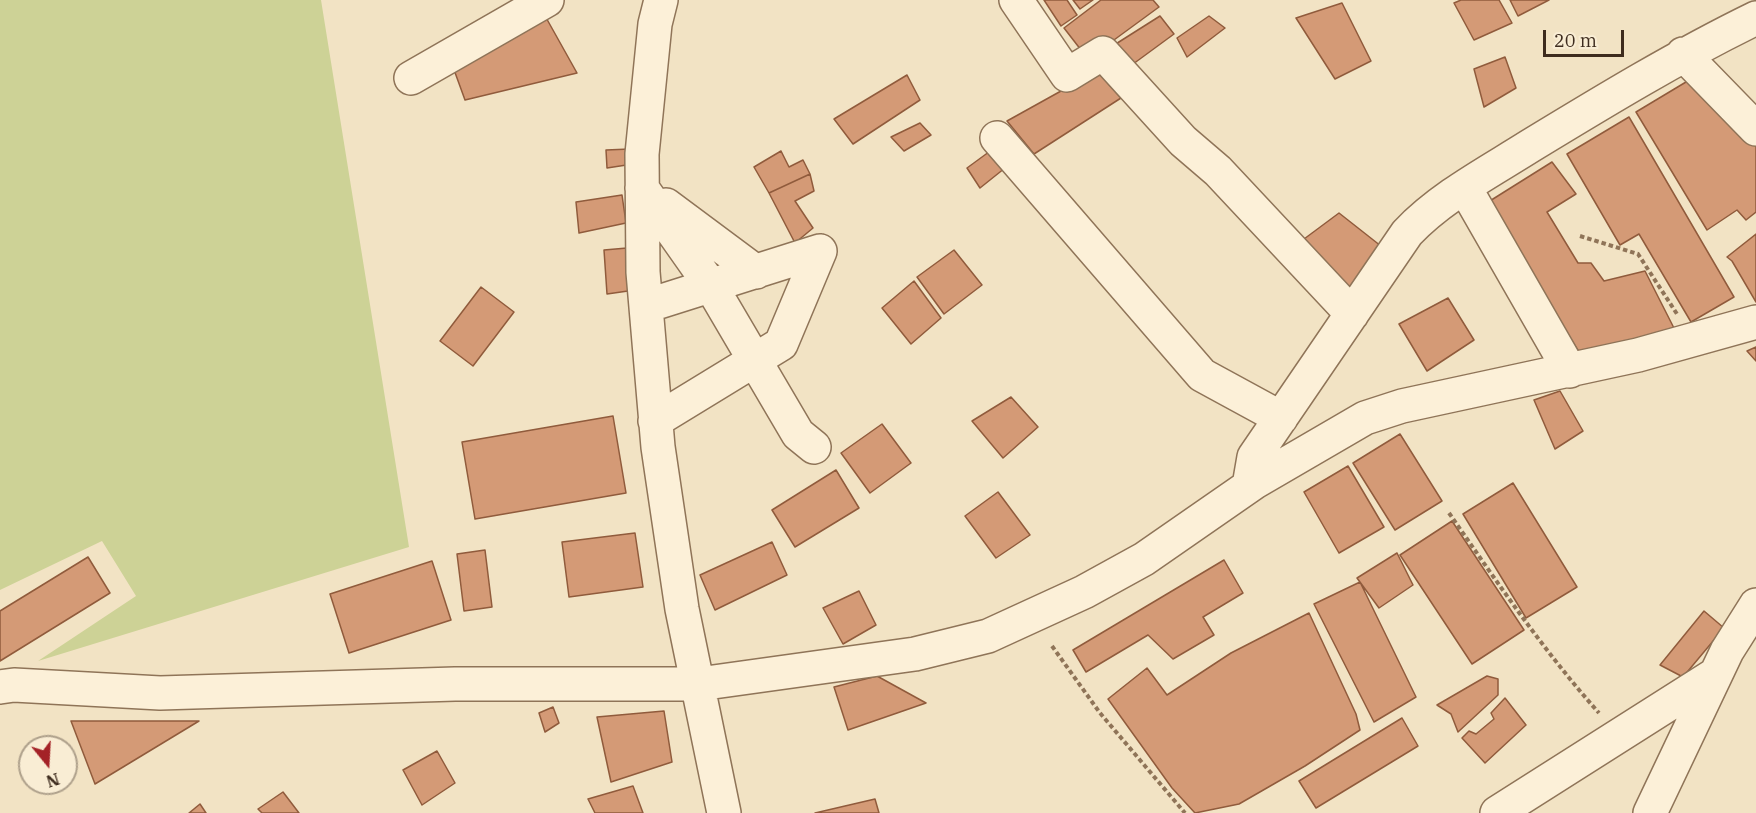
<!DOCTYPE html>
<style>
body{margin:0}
#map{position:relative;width:1756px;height:813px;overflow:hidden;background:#f2e3c4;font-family:"IBM Plex Serif",serif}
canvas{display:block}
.north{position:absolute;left:18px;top:735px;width:60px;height:60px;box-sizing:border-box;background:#f9edd4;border:2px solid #aea08b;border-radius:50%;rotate:162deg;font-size:16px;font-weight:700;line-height:24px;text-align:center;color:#3e2c1e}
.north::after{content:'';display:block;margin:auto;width:21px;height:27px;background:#a42227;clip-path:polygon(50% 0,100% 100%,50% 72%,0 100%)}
.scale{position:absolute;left:1543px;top:30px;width:81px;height:27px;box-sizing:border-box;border:3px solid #3e2c1e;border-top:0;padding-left:8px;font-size:18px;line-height:21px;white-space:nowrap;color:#3e2c1e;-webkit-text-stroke:4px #f9edd4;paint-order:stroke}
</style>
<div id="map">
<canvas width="1756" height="813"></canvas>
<div class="north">N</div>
<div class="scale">20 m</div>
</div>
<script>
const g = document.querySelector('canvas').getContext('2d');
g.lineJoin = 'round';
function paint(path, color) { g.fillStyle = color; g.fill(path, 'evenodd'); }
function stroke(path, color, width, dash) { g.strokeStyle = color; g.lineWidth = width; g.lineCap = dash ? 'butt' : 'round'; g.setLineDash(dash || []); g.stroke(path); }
paint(new Path2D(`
 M 0,0 L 321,0 L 409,547 L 38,661 L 136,596 L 102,541 L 0,590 Z`), '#cdd296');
const building = new Path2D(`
 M 1044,0 L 1067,0 L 1077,15 L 1061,26 Z
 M 1073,0 L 1093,0 L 1080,9 Z
 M 1101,0 L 1153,0 L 1159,7 L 1088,59 L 1064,28 Z
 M 1461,0 L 1499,0 L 1512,23 L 1474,40 L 1454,3 Z
 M 1510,0 L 1549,0 L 1518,16 Z
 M 1342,3 L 1371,61 L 1335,79 L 1296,18 Z
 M 544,14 L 577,73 L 465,100 L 453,67 Z
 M 1160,16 L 1174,34 L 1129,67 L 1111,47 Z
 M 1209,16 L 1225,28 L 1187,57 L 1177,38 Z
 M 1505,57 L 1516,88 L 1484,107 L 1474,69 Z
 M 1097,71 L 1121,98 L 1034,154 L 1007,121 Z
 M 907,75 L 920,100 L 853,144 L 834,119 Z
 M 1696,76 L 1756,135 L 1756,212 L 1746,220 L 1737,210 L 1707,230 L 1636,112 Z
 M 1629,117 L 1734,297 L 1691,322 L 1639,234 L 1620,245 L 1567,154 Z
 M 920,123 L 931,135 L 904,151 L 891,137 Z
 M 997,146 L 1010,164 L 980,188 L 967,168 Z
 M 630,149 L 633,164 L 607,168 L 606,150 Z
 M 781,151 L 789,167 L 803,160 L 810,174 L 769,193 L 754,167 Z
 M 1552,162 L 1576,194 L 1547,212 L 1578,263 L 1591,263 L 1604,281 L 1645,271 L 1678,336 L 1584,360 L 1485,204 Z
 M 810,174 L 814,191 L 795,201 L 813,228 L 795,243 L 769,193 Z
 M 622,195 L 626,223 L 579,233 L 576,202 Z
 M 1339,213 L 1386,250 L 1353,294 L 1300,242 Z
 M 1756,234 L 1756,302 L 1732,261 L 1727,257 Z
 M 627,248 L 628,291 L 607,294 L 604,250 Z
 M 954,250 L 982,285 L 944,314 L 917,277 Z
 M 914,281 L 941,318 L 911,344 L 882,308 Z
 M 481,287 L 514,312 L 473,366 L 440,341 Z
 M 1448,298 L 1474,340 L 1427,371 L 1399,324 Z
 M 1756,347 L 1756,361 L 1747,351 Z
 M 1560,391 L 1583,431 L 1555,449 L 1534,400 Z
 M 1011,397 L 1038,427 L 1003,458 L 972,421 Z
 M 613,416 L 626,493 L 475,519 L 462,442 Z
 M 882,424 L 911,463 L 870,493 L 841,453 Z
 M 1400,434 L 1442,501 L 1395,530 L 1353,463 Z
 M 1348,466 L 1384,527 L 1339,553 L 1304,492 Z
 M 836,470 L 859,508 L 795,547 L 772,510 Z
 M 1513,483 L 1577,587 L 1526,618 L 1463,514 Z
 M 998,492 L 1030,535 L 996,558 L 965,516 Z
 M 1452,521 L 1524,630 L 1472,664 L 1400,555 Z
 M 635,533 L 643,587 L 569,597 L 562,542 Z
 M 772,542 L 787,575 L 715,610 L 700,575 Z
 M 485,550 L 492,607 L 464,611 L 457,554 Z
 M 1397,553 L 1413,585 L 1379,608 L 1357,578 Z
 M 88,557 L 110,593 L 0,661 L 0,611 Z
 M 1224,560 L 1243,593 L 1203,617 L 1214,635 L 1173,659 L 1148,635 L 1086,672 L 1073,650 Z
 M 432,561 L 451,620 L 349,653 L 330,594 Z
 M 1360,582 L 1416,697 L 1374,722 L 1314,604 Z
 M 859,591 L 876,625 L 843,644 L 823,608 Z
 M 1704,611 L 1724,628 L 1683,677 L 1660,665 Z
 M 1309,613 L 1356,714 L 1360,730 L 1305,766 L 1239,804 L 1195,813 L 1172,788 L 1108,699 L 1147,668 L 1167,695 L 1231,653 Z
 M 877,676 L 926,703 L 848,730 L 834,687 Z
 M 1487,676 L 1498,679 L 1498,695 L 1458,732 L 1451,714 L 1437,705 Z
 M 1505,698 L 1526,725 L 1485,763 L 1462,738 L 1469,731 L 1476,734 L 1494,719 L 1491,713 Z
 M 553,707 L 559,723 L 545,732 L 539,713 Z
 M 664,711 L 672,762 L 611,782 L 597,717 Z
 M 1402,718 L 1418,746 L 1316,808 L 1299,781 Z
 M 71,721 L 199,721 L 95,784 Z
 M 437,751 L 455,783 L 422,805 L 403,770 Z
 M 633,786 L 643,813 L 595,813 L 588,799 Z
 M 283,792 L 299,813 L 262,813 L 258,809 Z
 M 875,799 L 879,813 L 815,813 Z
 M 200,804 L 206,813 L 189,813 Z`);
paint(building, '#d49a76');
stroke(building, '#905b3c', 1.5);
const minor = new Path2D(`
 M 661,0 L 655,24 L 642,154 L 643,272 L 658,447 L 682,609 L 724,813
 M 1016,0 L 1067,75 L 1103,53 L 1183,141 L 1218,171 L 1352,314
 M 1683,54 L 1756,129
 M 411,78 L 547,0
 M 997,138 L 1202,375 L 1281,418
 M 642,188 L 711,286 L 798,434 L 814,447
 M 1465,188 L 1570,371
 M 666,205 L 756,272
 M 646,306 L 820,251
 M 655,421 L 781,344 L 820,251
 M 1249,486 L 1254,457 L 1407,233 C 1441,197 1489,172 1530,146 C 1604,101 1678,56 1756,18
 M 0,687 L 14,685 L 160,693 L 455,684 L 699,684 L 915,654 L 988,636 L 1084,592 L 1144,559 L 1255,482 L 1365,418 L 1402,406 L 1638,355 L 1756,322
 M 1497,813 L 1716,674
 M 1650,813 L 1727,651 L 1756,605`);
stroke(minor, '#8f7458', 36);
stroke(new Path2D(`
 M 1580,236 L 1638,254 L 1677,314
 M 1449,513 C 1497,582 1543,650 1599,713
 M 1052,646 L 1100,713 L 1185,813`), '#8f7458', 4, [4.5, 3]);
stroke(minor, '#fcf0d8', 33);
</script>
